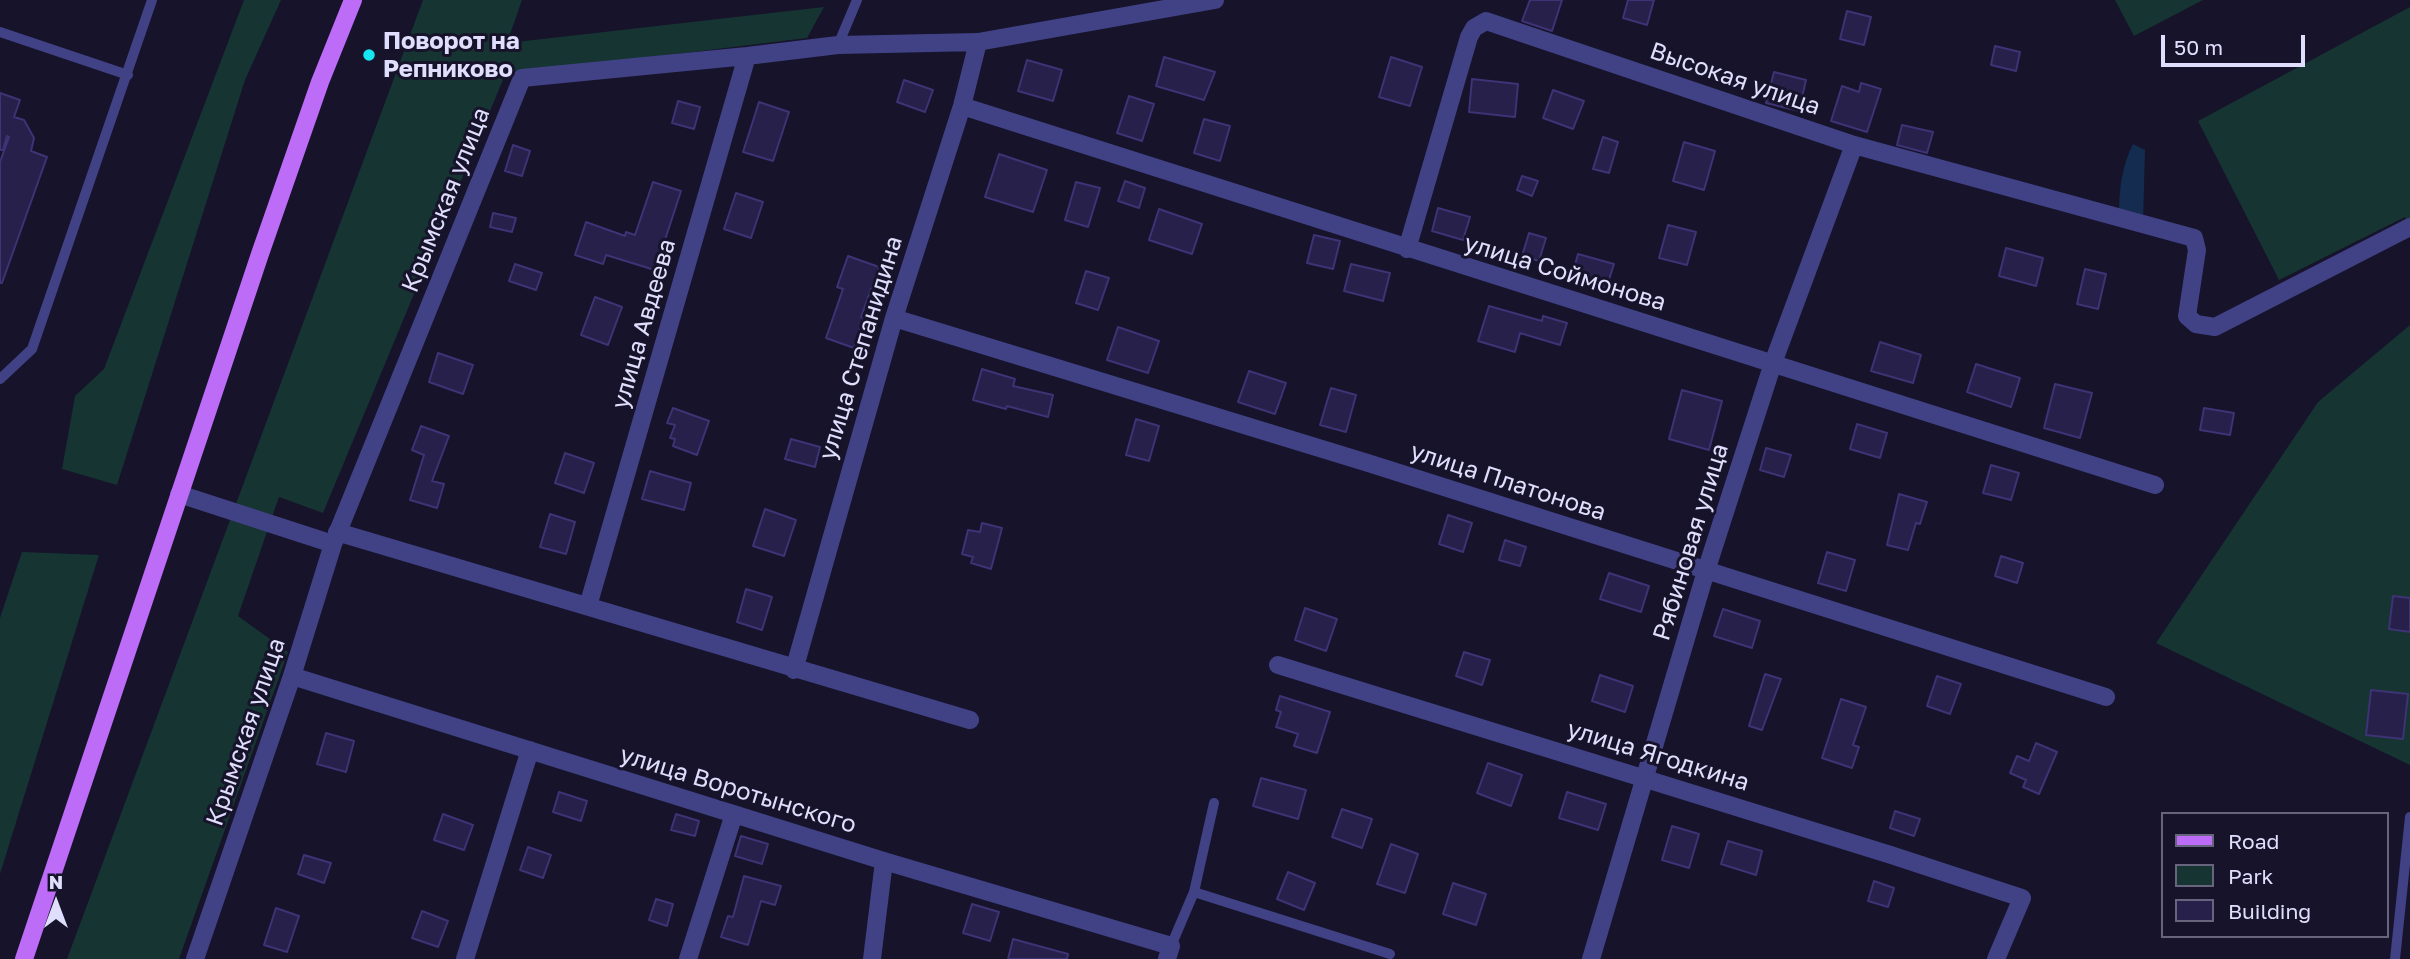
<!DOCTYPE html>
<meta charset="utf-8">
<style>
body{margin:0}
#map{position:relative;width:2410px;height:959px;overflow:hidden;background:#16132a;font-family:"Golos Text",sans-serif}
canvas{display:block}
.legend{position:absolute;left:2161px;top:812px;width:228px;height:126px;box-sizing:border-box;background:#16132a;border:2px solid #67647e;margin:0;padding:9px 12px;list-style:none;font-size:21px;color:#e0defd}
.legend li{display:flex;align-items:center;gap:14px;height:35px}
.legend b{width:35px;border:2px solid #67647e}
.north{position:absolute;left:21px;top:868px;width:70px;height:70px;-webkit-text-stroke:5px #16132a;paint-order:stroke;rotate:0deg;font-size:19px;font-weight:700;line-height:28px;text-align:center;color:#e0defd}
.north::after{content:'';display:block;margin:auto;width:24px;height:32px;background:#e0defd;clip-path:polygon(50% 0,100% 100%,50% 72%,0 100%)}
.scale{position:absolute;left:2161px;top:35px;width:144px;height:32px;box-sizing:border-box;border:4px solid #e0defd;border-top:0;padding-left:9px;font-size:21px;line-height:24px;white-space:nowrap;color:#e0defd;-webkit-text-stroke:5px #16132a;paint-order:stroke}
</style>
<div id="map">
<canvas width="2410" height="959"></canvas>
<ul class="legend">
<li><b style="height:9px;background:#bc6cf7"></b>Road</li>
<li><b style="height:19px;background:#163432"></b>Park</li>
<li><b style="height:19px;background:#26204a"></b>Building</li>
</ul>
<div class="north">N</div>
<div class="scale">50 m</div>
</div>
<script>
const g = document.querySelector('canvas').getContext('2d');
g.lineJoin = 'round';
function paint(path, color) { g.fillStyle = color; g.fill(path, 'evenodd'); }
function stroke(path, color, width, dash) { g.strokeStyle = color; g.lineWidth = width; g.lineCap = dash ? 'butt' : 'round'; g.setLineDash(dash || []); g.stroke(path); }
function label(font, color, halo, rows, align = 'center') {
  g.font = font + ' "Golos Text",sans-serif'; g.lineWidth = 6; g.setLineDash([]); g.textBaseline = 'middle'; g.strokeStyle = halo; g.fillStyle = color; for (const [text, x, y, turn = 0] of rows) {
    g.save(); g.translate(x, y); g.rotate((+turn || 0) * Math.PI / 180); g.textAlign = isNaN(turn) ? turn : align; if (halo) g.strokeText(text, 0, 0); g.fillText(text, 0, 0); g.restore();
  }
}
paint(new Path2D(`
 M 244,0 L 281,0 L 245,80 L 117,485 L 62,469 L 75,396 L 104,369 Z
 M 423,0 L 522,0 L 507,43 L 824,7 L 807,38 L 505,75 L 323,513 L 279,497 L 238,616 L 288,652 L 179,959 L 67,959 Z
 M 2115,0 L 2203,0 L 2134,36 Z
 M 2410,7 L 2410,231 L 2405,217 L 2279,280 L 2198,121 Z
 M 2410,325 L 2410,765 L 2156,643 L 2318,402 Z
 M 22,552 L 99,555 L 0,874 L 0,618 Z`), '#163432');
paint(new Path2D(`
 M 2133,144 L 2145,150 L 2143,225 L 2119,213 C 2119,190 2122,165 2133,144 Z`), '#132c4f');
const building = new Path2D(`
 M 1530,0 L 1562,0 L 1552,31 L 1522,21 Z
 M 1628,0 L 1654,0 L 1647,25 L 1623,18 Z
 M 1847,11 L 1871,17 L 1864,45 L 1840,39 Z
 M 1995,46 L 2020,52 L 2016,71 L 1991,65 Z
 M 1164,57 L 1215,72 L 1204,100 L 1156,86 Z
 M 1391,57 L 1422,67 L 1410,106 L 1379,97 Z
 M 1027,60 L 1062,70 L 1053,101 L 1018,91 Z
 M 1774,72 L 1806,80 L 1799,111 L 1766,103 Z
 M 1472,79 L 1518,84 L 1515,117 L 1469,112 Z
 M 904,80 L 933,90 L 925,112 L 897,102 Z
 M 1861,83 L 1881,89 L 1867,132 L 1831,121 L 1842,86 L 1859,92 Z
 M 1553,90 L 1584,101 L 1573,129 L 1543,118 Z
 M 0,93 L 20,100 L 14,117 L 24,120 L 34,138 L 31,151 L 47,157 L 2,283 L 0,283 L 0,162 L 9,137 L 7,136 L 3,150 L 0,150 Z
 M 1129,96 L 1154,104 L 1142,141 L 1117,133 Z
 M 678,101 L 700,107 L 694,129 L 672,123 Z
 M 759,102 L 789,112 L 773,161 L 743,152 Z
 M 1204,119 L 1230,126 L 1220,161 L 1194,153 Z
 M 1902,125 L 1933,132 L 1927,153 L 1897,145 Z
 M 1603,137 L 1618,142 L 1609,173 L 1593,169 Z
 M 1684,142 L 1715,151 L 1704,190 L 1673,181 Z
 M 513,145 L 530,151 L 522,176 L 505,171 Z
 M 999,154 L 1047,170 L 1033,212 L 985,197 Z
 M 1522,176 L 1538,181 L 1532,196 L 1517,190 Z
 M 1125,181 L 1145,188 L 1139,208 L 1118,201 Z
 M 653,182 L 681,191 L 664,243 L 666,244 L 658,271 L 606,255 L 603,264 L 575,255 L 586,222 L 625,236 L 626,232 L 635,235 Z
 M 1076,182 L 1100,188 L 1088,227 L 1065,220 Z
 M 736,193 L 763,202 L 751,238 L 724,229 Z
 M 1438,208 L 1470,217 L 1463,240 L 1432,231 Z
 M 1159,209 L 1202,224 L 1192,254 L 1149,240 Z
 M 493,213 L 516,218 L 512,232 L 490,227 Z
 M 1668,225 L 1696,232 L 1687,265 L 1659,258 Z
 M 1529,233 L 1546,238 L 1539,261 L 1522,256 Z
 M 1314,235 L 1340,241 L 1333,269 L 1307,263 Z
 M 2006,248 L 2043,258 L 2036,286 L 1999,276 Z
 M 1578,254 L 1614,264 L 1606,289 L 1571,279 Z
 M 848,256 L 879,267 L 861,317 L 864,318 L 854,348 L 826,338 L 843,289 L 837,287 Z
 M 515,264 L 542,273 L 536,290 L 509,281 Z
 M 1351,264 L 1390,273 L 1383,301 L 1344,291 Z
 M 2085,269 L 2106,274 L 2098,309 L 2077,304 Z
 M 1086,271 L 1109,278 L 1098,310 L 1076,303 Z
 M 595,297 L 622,307 L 608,345 L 581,335 Z
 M 1489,306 L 1542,321 L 1543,316 L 1567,323 L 1560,345 L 1520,333 L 1515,352 L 1478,341 Z
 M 1118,327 L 1159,341 L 1148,373 L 1107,360 Z
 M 1880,342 L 1921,355 L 1913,383 L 1871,371 Z
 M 438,353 L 473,365 L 463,394 L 429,382 Z
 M 1976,364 L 2020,378 L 2011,407 L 1967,392 Z
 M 982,369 L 1015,379 L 1013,386 L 1053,395 L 1048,417 L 1007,406 L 1006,409 L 973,400 Z
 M 1249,371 L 1286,383 L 1275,414 L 1238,402 Z
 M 2055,384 L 2092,393 L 2080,438 L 2044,428 Z
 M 1331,388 L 1356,395 L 1346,432 L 1320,425 Z
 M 1682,390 L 1722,401 L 1709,450 L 1669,439 Z
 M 673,408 L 709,421 L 697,455 L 673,446 L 675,439 L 670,438 L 675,425 L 667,423 Z
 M 2204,408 L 2234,413 L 2230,435 L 2200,430 Z
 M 1136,419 L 1159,426 L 1149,461 L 1126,455 Z
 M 1857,424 L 1887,433 L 1880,458 L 1850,449 Z
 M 421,426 L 449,436 L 432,481 L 444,484 L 437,508 L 410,500 L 424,455 L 412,450 Z
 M 791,439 L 820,447 L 815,467 L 785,459 Z
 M 1766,448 L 1791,455 L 1784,477 L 1760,470 Z
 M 565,453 L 594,463 L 584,493 L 555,483 Z
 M 1991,465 L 2019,473 L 2011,500 L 1983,493 Z
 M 650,471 L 691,483 L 684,510 L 642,499 Z
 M 1899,494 L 1927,502 L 1920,524 L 1916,523 L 1908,550 L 1887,545 Z
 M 765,509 L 796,520 L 784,556 L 753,546 Z
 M 550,514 L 575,522 L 566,554 L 540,547 Z
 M 1448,515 L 1472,523 L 1463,552 L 1439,544 Z
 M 982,523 L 1002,528 L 991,569 L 971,563 L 973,557 L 962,554 L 968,530 L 980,532 Z
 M 1505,540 L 1526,547 L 1520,566 L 1499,560 Z
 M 1827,552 L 1855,560 L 1846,591 L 1818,583 Z
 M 2001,556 L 2023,563 L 2017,583 L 1995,576 Z
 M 1609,573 L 1649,586 L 1641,612 L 1600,599 Z
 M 746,589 L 772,597 L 762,630 L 737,622 Z
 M 2393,596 L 2410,598 L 2410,632 L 2389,629 Z
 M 1305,608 L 1337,619 L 1326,651 L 1295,640 Z
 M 1723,609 L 1760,621 L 1752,648 L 1714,636 Z
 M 1464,652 L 1490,660 L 1482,685 L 1456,676 Z
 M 1765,674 L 1781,679 L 1762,730 L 1749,726 Z
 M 1600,675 L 1633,686 L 1625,712 L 1592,701 Z
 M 1937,676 L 1961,684 L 1950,714 L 1927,706 Z
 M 2371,690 L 2408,694 L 2403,739 L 2366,735 Z
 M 1280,696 L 1330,712 L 1317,753 L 1294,746 L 1298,734 L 1276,727 L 1281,712 L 1276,710 Z
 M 1841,699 L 1866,707 L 1853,745 L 1859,747 L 1852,768 L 1822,758 Z
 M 326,733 L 354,741 L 346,772 L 317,764 Z
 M 2036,743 L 2057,752 L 2039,794 L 2023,787 L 2026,780 L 2010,773 L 2017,756 L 2029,761 Z
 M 1488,763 L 1522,775 L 1511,806 L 1477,793 Z
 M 1261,778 L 1306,790 L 1298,819 L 1253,806 Z
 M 559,792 L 587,801 L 581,821 L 553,812 Z
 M 1567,792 L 1606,804 L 1598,830 L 1559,818 Z
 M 1342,809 L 1372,819 L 1362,848 L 1332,837 Z
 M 1895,811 L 1920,819 L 1914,836 L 1890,828 Z
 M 443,814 L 473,825 L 464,850 L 434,840 Z
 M 676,814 L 699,821 L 695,836 L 671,830 Z
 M 1672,826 L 1699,834 L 1689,868 L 1662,860 Z
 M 741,836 L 768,844 L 762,864 L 735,856 Z
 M 1728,841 L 1762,851 L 1756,875 L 1721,864 Z
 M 1391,844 L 1418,854 L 1405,893 L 1377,884 Z
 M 528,847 L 551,855 L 543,878 L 520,870 Z
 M 304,855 L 331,863 L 324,883 L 298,874 Z
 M 1288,872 L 1315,883 L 1304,910 L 1277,899 Z
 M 744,876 L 781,886 L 775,905 L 761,901 L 748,945 L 721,937 L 728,916 L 733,917 Z
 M 1874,881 L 1894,888 L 1888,907 L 1868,901 Z
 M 1453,883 L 1486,894 L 1476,925 L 1443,914 Z
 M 656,899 L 673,904 L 667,926 L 649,920 Z
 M 972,904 L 999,912 L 990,941 L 963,933 Z
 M 276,908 L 299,916 L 287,952 L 264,945 Z
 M 422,911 L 448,921 L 438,947 L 412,938 Z
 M 1013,939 L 1068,954 L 1067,959 L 1008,959 Z`);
paint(building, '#26204a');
stroke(building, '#3d3375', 2);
stroke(new Path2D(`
 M 0,32 L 128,75
 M 838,45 L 857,0
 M 0,379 L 32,349 L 152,0
 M 1194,892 L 1214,803
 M 1171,946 L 1194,892 L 1390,954
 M 2395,959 L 2410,817`), '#414186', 10);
stroke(new Path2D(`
 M 962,106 L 2155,485
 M 1407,249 L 1469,37 L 1474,28 L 1486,21 L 1854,145 L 2194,238 L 2197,250 L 2187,316 L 2196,324 L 2215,327 L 2410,227
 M 894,318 L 1368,463 L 2106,697
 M 179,494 L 333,544
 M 337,532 L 970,720
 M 588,606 L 747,56
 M 1278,665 L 1891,855 L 2022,898 L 1996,959
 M 794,670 L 894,318 L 962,106 L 978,42
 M 292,676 L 884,861 L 1171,946 L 1167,959
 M 195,959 L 292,676 L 333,544 L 522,78 L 747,56 L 838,45 L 978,42 L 1215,0
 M 465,959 L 530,750
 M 688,959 L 734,814
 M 872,959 L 884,861
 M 1591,959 L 1706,571 L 1773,363 L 1854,145`), '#414186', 18);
stroke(new Path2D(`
 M 24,959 L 260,254 L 320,82 L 353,0`), '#bc6cf7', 18);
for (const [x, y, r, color] of [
 [369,55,7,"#16e6f2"]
]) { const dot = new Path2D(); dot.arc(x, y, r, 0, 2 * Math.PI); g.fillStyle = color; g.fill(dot); stroke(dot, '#16132a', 2.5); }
label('bold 24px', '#e0defd', '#16132a', [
 ["Поворот на",383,41],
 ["Репниково",383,69]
], 'left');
label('24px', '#e0defd', '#16132a', [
 ["Высокая улица",1735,79,19],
 ["Крымская улица",446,200,-68],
 ["улица Соймонова",1565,273,17],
 ["улица Авдеева",644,324,-74],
 ["улица Степанидина",861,348,-73],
 ["улица Платонова",1508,482,18],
 ["Рябиновая улица",1691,542,-73],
 ["Крымская улица",246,732,-71],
 ["улица Ягодкина",1658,756,17],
 ["улица Воротынского",738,790,17]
]);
</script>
